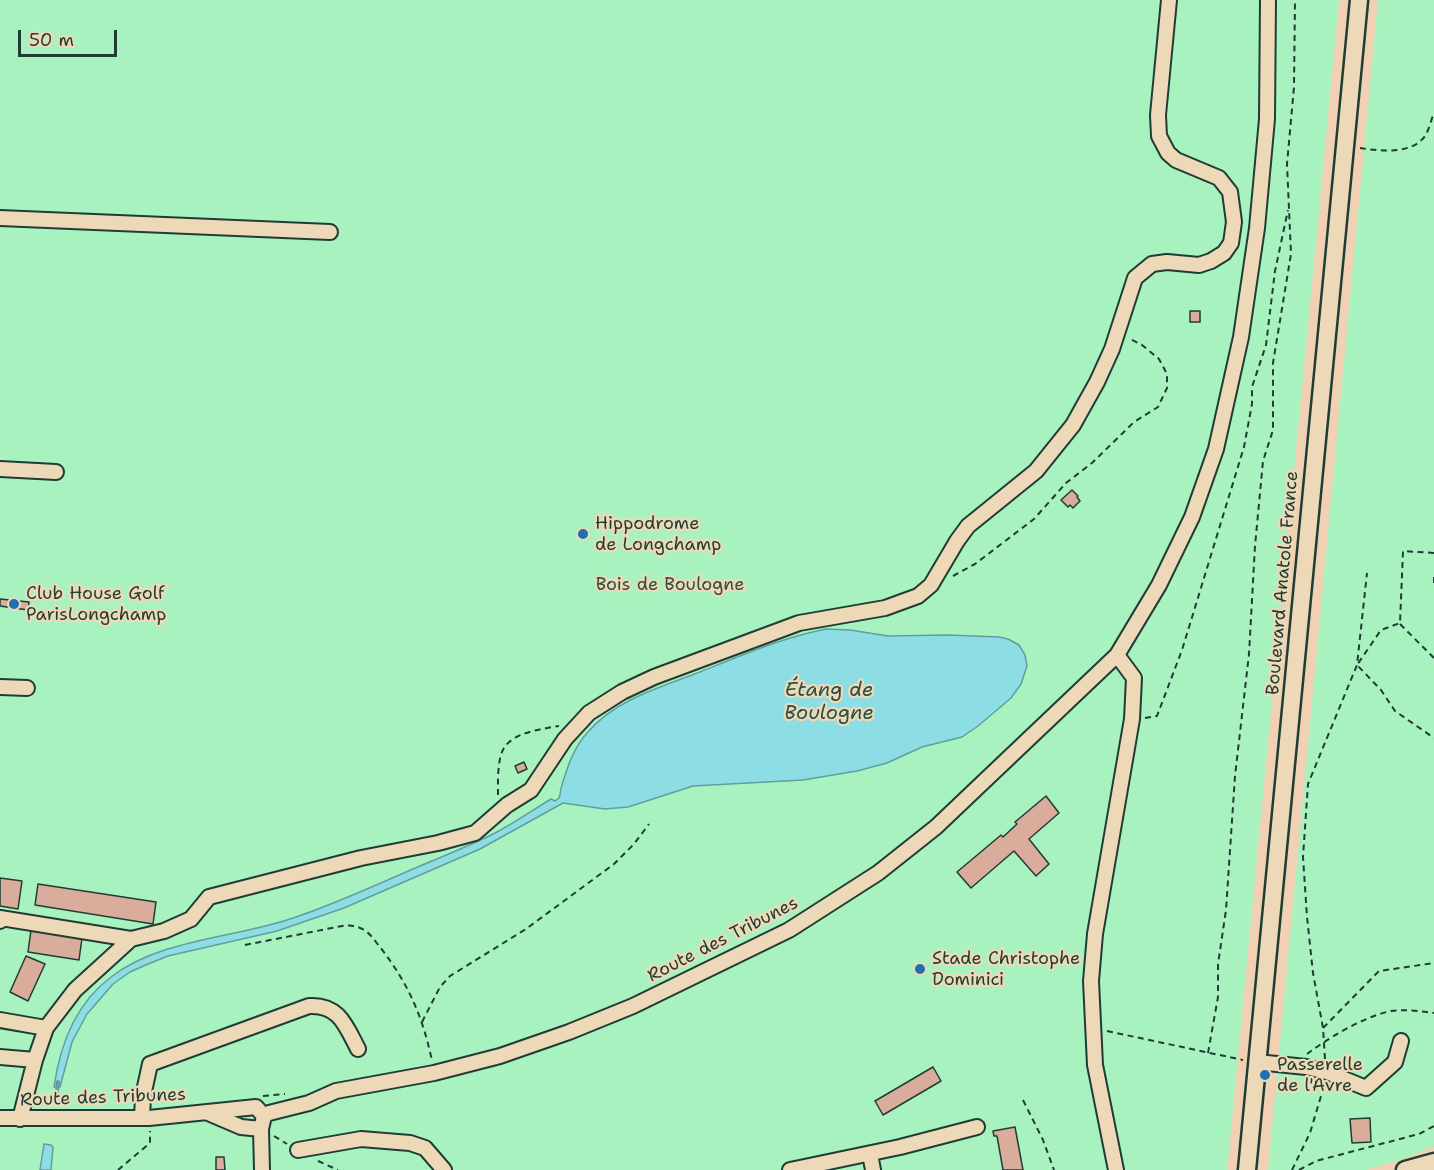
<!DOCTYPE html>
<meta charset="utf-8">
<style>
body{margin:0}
#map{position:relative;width:1434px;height:1170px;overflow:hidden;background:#f0d1b4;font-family:"Shantell Sans",sans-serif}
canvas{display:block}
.scale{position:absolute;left:18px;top:30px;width:99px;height:27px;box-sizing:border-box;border:3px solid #1f3d34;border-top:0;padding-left:8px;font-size:18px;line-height:21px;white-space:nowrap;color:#1f3d34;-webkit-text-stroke:4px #edd9b7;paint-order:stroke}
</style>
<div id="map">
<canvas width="1434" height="1170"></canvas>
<div class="scale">50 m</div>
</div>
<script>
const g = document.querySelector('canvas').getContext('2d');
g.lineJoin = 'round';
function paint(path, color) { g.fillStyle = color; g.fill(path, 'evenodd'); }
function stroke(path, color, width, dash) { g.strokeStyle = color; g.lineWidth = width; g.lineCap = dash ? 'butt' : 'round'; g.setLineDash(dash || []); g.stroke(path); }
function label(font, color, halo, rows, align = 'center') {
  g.font = font + ' "Shantell Sans",sans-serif'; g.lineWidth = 4.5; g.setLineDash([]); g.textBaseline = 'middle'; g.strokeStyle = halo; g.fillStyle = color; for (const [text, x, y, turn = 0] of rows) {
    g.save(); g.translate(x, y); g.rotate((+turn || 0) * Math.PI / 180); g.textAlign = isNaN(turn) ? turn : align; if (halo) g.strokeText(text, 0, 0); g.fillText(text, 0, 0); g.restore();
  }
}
paint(new Path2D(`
 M 0,0 L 1339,0 L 1227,1170 L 0,1170 Z
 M 1378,0 L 1434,0 L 1434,1146 L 1405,1158 L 1366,1170 L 1268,1170 Z`), '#a8f2c0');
const water = new Path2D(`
 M 826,629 L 850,630 L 888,636 L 947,635 L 999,637 L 1008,639 L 1019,645 L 1025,655 L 1027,666 L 1021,684 L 1011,698 L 978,726 L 962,737 L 922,747 L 887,763 L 857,771 L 803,780 L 693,786 L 628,807 L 605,809 L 563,803 L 480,849 L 344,908 L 277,931 L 168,956 L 148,964 L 130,972 L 113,984 L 87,1014 L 72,1042 L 60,1087 L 54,1087 C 60,1044 75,1004 111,977 C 159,940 231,938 287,920 C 325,908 360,892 397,876 C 430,861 464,849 497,832 C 516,822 533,810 551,799 L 555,801 L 559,798 C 561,793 560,789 562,785 C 568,765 574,747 588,732 C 616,699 662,687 700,672 C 742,655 781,638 826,629 Z
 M 44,1144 L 51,1145 L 53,1147 L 51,1170 L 40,1170 Z`);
paint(water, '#8ddee4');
stroke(water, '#619e9e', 1.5);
stroke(new Path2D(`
 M 56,1099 L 58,1082`), '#619e9e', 4);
const building = new Path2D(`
 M 1190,311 L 1200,311 L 1200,322 L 1190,322 Z
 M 1072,490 L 1078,496 L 1077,497 L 1080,501 L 1073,508 L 1070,505 L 1068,507 L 1061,500 Z
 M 0,599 L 29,602 L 28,610 L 0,606 Z
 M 524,762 L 527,769 L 518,773 L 515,766 Z
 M 1046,796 L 1059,813 L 1029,839 L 1049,864 L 1036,876 L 1014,851 L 971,888 L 957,872 L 1001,835 L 1003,837 L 1017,824 L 1015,822 Z
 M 0,878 L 22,881 L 18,909 L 0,906 Z
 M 38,884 L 156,902 L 153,924 L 35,905 Z
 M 31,930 L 82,938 L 79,960 L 28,952 Z
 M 26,956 L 45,964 L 28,1001 L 10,992 Z
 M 933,1067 L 941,1081 L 883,1115 L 875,1101 Z
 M 1370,1118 L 1371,1142 L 1352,1143 L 1350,1119 Z
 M 1015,1127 L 1023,1170 L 1003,1170 L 997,1136 L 994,1136 L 993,1131 Z
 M 216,1157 L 224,1157 L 225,1170 L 216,1170 Z`);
paint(building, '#d9ac9c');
stroke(building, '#1f3d34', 1.5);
const minor = new Path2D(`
 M 0,218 L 330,232
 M 0,469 L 56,472
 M 0,687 L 27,688
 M 0,921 L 0,918 L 131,939 L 164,931 L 191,919 L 209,897 L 361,858 L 438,843 L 475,833 L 507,805 L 531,790 L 565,739 L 589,713 L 622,692 L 654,677 L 799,623 L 885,608 L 918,596 L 931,585 L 957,541 L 968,526 L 1036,471 L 1073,425 L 1097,382 L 1112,349 L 1135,278 L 1152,264 L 1167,262 L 1199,265 L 1211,261 L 1224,253 L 1231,243 L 1234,222 L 1230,192 L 1219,178 L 1176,160 L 1168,153 L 1159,136 L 1158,115 L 1169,0
 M 0,1020 L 46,1028 L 75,990 L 131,939
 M 0,1057 L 35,1060
 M 1257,1062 L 1306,1067 L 1327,1072 L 1366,1088 L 1395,1062 L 1401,1041
 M 264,1116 L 269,1113 L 309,1103 L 336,1091 L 434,1073 L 500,1056 L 569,1032 L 633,1006 L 789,930 L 878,873 L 936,827 L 1117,655 L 1159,585 L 1192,517 L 1216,449 L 1241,337 L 1257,228 L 1267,119 L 1268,0
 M 0,1118 L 149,1118 L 256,1107 L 264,1116 L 261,1129 L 241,1127 L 206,1112
 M 142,1118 L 143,1096 L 150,1064 L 309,1006 C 339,1004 346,1026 358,1049
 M 20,1119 L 35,1060 L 46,1028
 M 261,1129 L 262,1170
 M 298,1150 L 361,1139 L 410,1143 L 425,1148 L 444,1170
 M 870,1154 L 873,1170
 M 790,1170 L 900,1147 L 977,1127
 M 1116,1170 L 1095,1065 L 1091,981 L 1095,934 L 1132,719 L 1134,678 L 1117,655`);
const major = new Path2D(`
 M 1247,1170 L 1359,0
 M 1405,1170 L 1434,1162`);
stroke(minor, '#1f3d34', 18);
stroke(major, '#1f3d34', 21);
stroke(new Path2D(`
 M 1360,148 C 1379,151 1412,155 1425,136 C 1429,130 1431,120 1434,113
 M 1434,553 L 1403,551 L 1400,623 L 1381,630 L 1357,665 L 1381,690 L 1395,711 L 1434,738
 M 953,576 L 975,564 L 1034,519 L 1066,483 L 1092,463 L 1134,422 L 1158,407 L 1167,388 L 1167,374 L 1159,359 L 1142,345 L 1130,339
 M 1434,577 L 1434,584
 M 1400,624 L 1434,658
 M 1145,718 L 1157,716 L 1182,650 L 1244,447 L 1252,404 L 1252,387 L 1266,345 L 1275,271 L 1288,210
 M 498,795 C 498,783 497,759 504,748 C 514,732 542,729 559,726
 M 245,945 L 347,925 C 351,926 356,926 360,928 C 369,931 374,940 380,947 C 408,983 423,1017 432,1061
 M 422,1022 L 440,987 L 450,976 L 526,929 L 614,864 L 634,844 L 649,824
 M 1323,1028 L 1379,971 L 1434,963
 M 1107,1031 L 1243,1060
 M 1208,1053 L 1218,997 L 1218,964 L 1226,910 L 1235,776 L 1249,654 L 1255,546 L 1263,461 L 1273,430 L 1273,363 L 1291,254 L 1287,164 L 1294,87 L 1295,0
 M 1307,1054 C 1330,1037 1363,1017 1391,1011 C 1405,1009 1420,1011 1434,1013
 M 1325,1059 L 1323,1028 L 1313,973 L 1307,917 L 1303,857 L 1308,784 L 1357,665 L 1367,573
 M 263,1096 L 285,1094
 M 1023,1100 L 1043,1140 L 1054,1170
 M 274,1136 L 287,1144
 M 318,1161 L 338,1170
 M 118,1170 L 150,1143 L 150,1131
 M 1292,1170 L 1310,1133 L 1324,1086
 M 1299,1170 L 1316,1161 L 1419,1134 L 1434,1126`), '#1f3d34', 2, [6, 4.5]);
stroke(minor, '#edd9b7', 14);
stroke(major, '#edd9b7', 16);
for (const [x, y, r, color] of [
 [583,534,6,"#1f6fb2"],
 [14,604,6,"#1f6fb2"],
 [920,969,6,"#1f6fb2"],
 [1265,1075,6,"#1f6fb2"]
]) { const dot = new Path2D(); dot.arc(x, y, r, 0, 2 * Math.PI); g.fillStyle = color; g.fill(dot); stroke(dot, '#edd9b7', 2); }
label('18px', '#1f3d34', '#edd9b7', [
 ["Hippodrome",595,524],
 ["de Longchamp",595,545],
 ["Club House Golf",26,594],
 ["ParisLongchamp",26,615],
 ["Stade Christophe",932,959],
 ["Dominici",932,980],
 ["Passerelle",1277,1065],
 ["de l'Avre",1277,1086]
], 'left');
label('18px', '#1f3d34', '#edd9b7', [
 ["Boulevard Anatole France",1283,583,-85],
 ["Route des Tribunes",723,940,-27],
 ["Route des Tribunes",103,1098,-2]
]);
label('18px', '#2d4f42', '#edd9b7', [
 ["Bois de Boulogne",670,585]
]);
label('italic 20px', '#2a4d46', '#edd9b7', [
 ["Étang de",829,691],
 ["Boulogne",829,714]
]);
</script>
